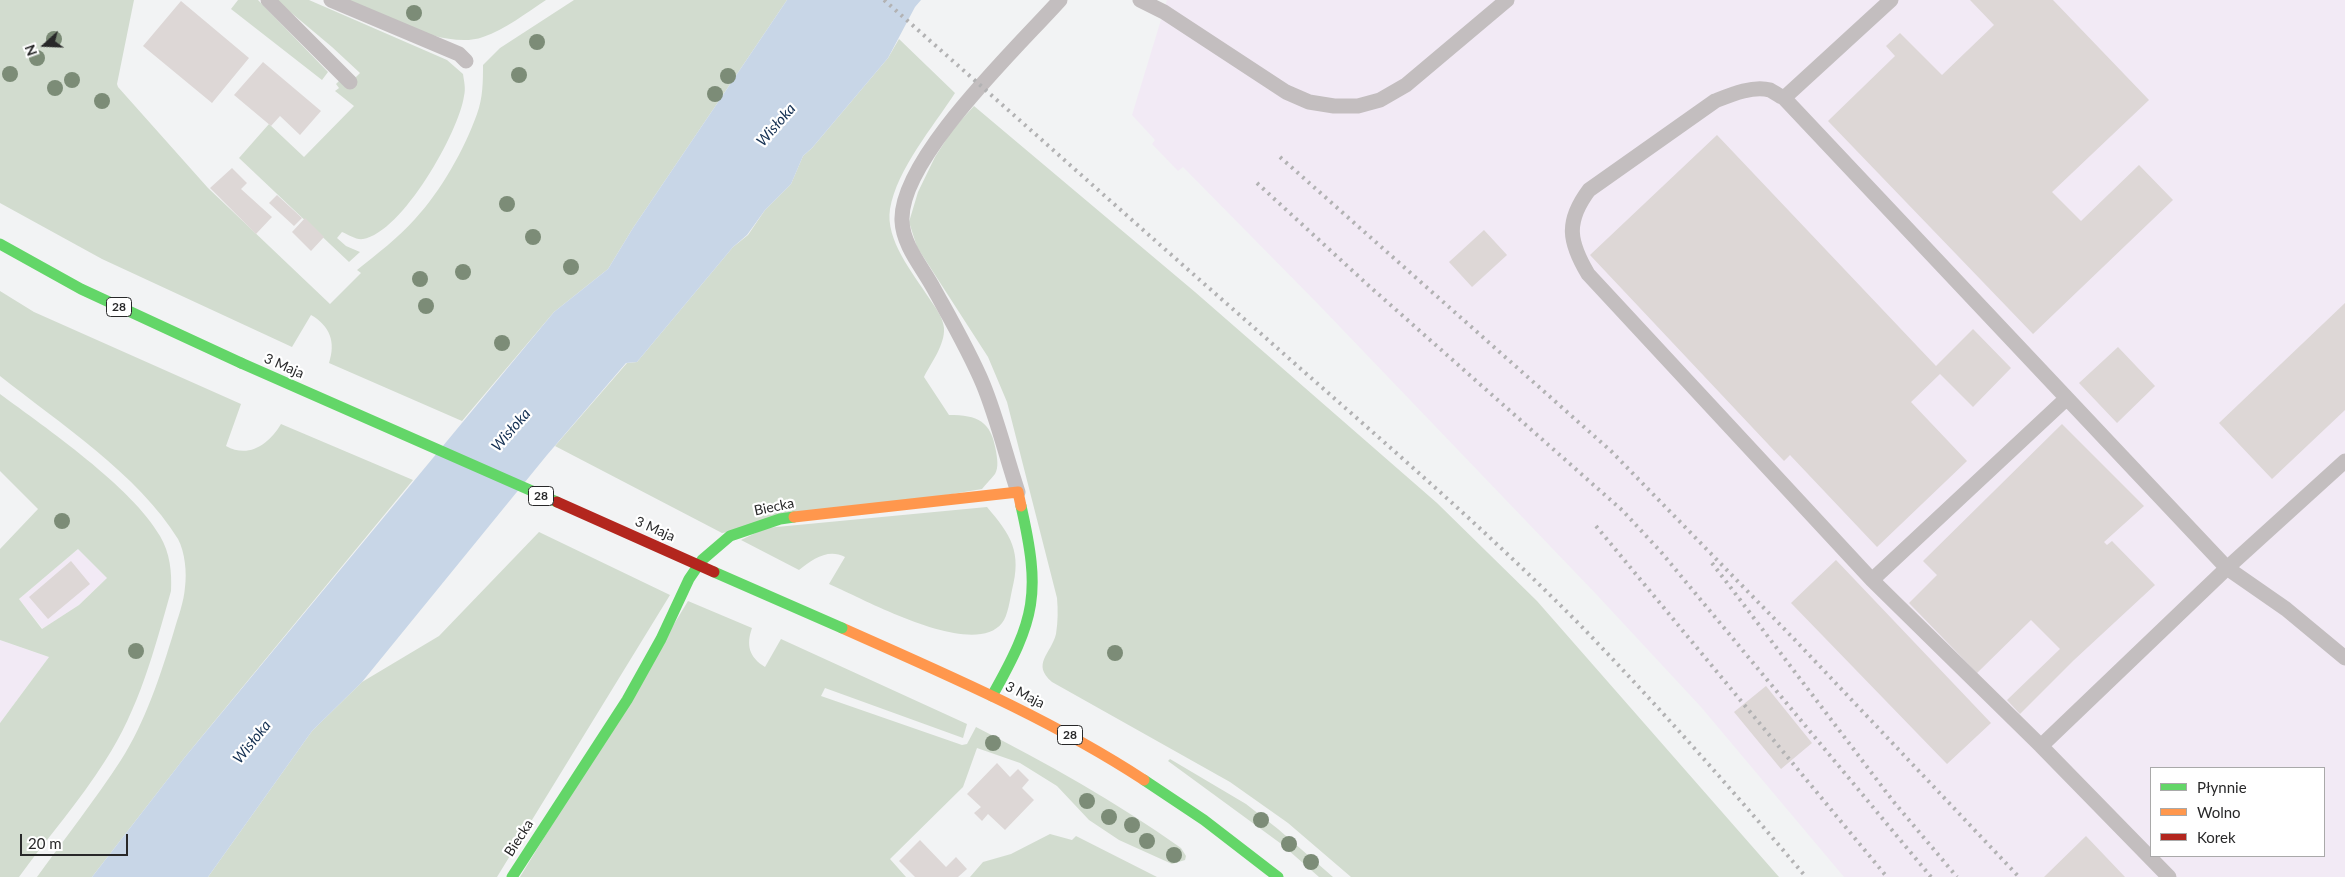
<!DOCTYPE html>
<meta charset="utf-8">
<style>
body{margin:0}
#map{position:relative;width:2345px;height:877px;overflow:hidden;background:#f2f3f4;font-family:Lato,sans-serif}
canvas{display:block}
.legend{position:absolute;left:2150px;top:767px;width:175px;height:90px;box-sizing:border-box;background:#fff;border:1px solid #a9a9a9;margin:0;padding:6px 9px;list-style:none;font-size:15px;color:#282829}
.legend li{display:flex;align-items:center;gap:10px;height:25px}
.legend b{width:25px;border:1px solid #a9a9a9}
.north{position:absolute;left:20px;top:20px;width:50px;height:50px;-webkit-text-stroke:4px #fff;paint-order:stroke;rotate:250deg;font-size:14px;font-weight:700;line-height:20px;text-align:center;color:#282829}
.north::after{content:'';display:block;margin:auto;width:18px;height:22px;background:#282829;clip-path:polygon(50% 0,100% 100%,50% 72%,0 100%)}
.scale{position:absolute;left:20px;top:834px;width:108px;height:22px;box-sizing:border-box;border:2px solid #282829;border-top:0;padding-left:6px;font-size:15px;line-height:18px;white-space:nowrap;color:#282829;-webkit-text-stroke:4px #fff;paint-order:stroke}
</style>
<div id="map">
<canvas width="2345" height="877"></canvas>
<ul class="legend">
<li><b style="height:6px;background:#63d668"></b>Płynnie</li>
<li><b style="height:6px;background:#ff974d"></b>Wolno</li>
<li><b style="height:6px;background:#b3261e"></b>Korek</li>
</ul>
<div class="north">N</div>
<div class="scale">20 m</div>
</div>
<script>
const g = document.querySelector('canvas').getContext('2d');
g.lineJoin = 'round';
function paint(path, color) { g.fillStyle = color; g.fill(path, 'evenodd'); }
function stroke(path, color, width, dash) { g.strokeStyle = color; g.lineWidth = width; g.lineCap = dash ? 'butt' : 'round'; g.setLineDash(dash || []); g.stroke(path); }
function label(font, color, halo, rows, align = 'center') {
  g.font = font + ' Lato,sans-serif'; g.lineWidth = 4.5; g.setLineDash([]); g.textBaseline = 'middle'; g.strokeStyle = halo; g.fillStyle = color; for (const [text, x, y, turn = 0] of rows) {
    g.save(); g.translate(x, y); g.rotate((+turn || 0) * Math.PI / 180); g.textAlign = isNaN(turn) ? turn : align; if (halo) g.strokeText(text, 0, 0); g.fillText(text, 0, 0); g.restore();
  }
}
paint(new Path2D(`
 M 1167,0 L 2345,0 L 2345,877 L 1844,877 L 1701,707 L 1596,594 L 1318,304 L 1183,167 L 1178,171 L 1152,144 L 1155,140 L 1132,115 ZM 2151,768 L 2324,768 L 2324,856 L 2151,856 Z
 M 78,549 L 107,578 L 79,605 L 43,629 L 19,599 Z
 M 0,640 L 49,657 L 0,723 Z`), '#f2eaf5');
paint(new Path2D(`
 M 0,0 L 134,0 L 117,84 L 118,87 L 208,188 L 330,304 L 361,273 L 357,270 C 377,254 398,238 415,219 C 441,191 464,150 477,114 C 483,98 483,81 483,65 L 500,48 L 574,0 L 787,0 L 633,228 L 608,269 L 554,312 L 462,421 L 329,363 C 336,342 330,326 311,315 L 292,347 L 102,259 L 0,203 Z
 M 238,0 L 258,0 L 328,72 L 322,80 L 231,9 Z
 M 276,0 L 309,0 L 447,60 L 463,74 C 464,81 466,89 464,96 C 459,132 402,233 363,239 C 356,240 349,235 342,232 L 337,238 L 346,246 L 360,252 L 349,262 L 239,158 L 269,124 L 304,157 L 354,106 L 335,91 L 339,88 L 336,84 L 340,80 L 347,86 L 360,73 L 332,47 Z
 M 344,0 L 546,0 C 526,13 506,29 483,37 C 445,51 380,14 344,0 Z
 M 899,39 L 955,93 C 933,127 897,169 890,209 C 885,240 913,273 929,298 C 935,307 943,317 944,328 C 945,345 931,363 924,377 L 949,415 C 978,415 991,421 996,451 C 997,458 999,467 995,474 C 991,479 986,484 982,489 L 722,533 L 555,446 L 627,363 L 637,362 L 733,247 L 748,235 L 765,210 L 791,184 L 803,156 L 812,148 L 888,58 Z
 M 974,106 L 1195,292 L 1437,503 L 1537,601 L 1779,877 L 1351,877 L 1288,823 L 1230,782 L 1052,682 C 1031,664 1051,654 1056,634 C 1058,621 1058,610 1057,598 L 1007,402 L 988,357 L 917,247 L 909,222 L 918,192 L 935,157 L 953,129 Z
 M 0,291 L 34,312 L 241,404 L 226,446 C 249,459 269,444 281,424 L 413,480 L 185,757 L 92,877 L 37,877 C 65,838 95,800 121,760 C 145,723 161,674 174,631 C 178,617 184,602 185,587 C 187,573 185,552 178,539 C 139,475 58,422 0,376 Z
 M 0,394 C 46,428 132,487 160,536 C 170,553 172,572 171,591 C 154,651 139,709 105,761 C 80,801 47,838 19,877 L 0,877 L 0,723 L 49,657 L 0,640 L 0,549 L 38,509 L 0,471 ZM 78,549 L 107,578 L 79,605 L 42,629 L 19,599 Z
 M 987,507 C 1011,535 1022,552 1012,590 C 1010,599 1008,616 1002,623 C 973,660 864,599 829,584 L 845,557 C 828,548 813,559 799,570 L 741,540 L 766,528 Z
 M 539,532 L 670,595 L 497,877 L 208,877 L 312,731 L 362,682 L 439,636 Z
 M 688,601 L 752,628 C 746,645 749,657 765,667 L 781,639 L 967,724 L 963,738 L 825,688 L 821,696 L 962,745 L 967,744 L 976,727 C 1047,763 1116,802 1181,848 L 1186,856 L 1185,860 L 1172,864 L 1119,840 L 1089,820 L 1057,786 L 1020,763 L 977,748 L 963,787 L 890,859 L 906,877 L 520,877 Z
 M 1170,759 L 1246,804 L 1278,829 L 1333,877 L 1319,877 L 1280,843 L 1168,761 Z
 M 1050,834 L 1072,840 L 1076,836 L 1157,877 L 970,877 L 983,862 L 1011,854 Z`), '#d2dccf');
paint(new Path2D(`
 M 787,0 L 921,0 L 915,7 L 888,58 L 812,148 L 803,156 L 791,184 L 765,210 L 747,235 L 733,247 L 637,362 L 626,363 L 547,455 L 362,682 L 312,731 L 208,877 L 92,877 L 185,757 L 554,312 L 608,269 L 633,228 Z`), '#c8d6e7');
paint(new Path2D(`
 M 1970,0 L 2053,0 L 2149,100 L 2052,192 L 2081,221 L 2139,165 L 2173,200 L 2033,334 L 1828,121 L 1895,56 L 1886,46 L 1900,33 L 1942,75 L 1994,25 Z
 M 181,1 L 249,58 L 212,103 L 143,46 Z
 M 263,62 L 321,111 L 300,135 L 280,116 L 271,126 L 234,95 Z
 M 1717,135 L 1936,366 L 1973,329 L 2011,368 L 1973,407 L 1940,374 L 1911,402 L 1967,461 L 1877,547 L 1790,455 L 1784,461 L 1590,255 Z
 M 232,168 L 247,183 L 241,189 L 272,217 L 256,234 L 210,188 Z
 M 277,195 L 302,218 L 294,226 L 269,203 Z
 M 305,218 L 324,237 L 311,251 L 292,232 Z
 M 1484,230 L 1507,255 L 1472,287 L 1449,262 Z
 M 2345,303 L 2345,410 L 2272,479 L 2219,423 Z
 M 2118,347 L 2155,386 L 2117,423 L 2079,383 Z
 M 2062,424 L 2144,506 L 2104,542 L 2107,545 L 2112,541 L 2155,585 L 2074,660 L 2020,714 L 2007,700 L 2060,649 L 2031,620 L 1977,673 L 1909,603 L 1937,575 L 1923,561 Z
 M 1836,560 L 1991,723 L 1947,764 L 1791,603 Z
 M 71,561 L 90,584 L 48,619 L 29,597 Z
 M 1766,686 L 1812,743 L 1781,769 L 1734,712 Z
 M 997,763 L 1010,777 L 1018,769 L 1029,780 L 1022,788 L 1034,800 L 1005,830 L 988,814 L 982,821 L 974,813 L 981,807 L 967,794 Z
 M 2086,836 L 2125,877 L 2044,877 Z
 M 920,840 L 946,867 L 956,857 L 967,869 L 958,877 L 915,877 L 899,861 Z`), '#ddd7d6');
stroke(new Path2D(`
 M 268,0 L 350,82
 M 331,0 L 459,54 L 466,61
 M 1140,0 L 1164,12 L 1286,92 L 1309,102 L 1334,106 L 1358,106 L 1380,100 L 1406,85 L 1507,0
 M 1891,0 L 1784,98 L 2227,568 L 2286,609 L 2345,658
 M 1784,98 C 1779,96 1774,92 1770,90 C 1753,85 1730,95 1715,101 L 1589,190 C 1565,222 1569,242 1588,274 L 1872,580 L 2041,746
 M 1018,492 C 1006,456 997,418 983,384 C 969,351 951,320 934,289 C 923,268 903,246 902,221 C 899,159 1019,46 1060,0
 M 1872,580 L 2067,398
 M 2169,877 L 2041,746 L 2227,568 L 2345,461`), '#c3bebf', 15);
stroke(new Path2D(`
 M 0,244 L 81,289 L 241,363
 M 992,696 C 1036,618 1041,594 1021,506
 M 1144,780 L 1204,820 L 1278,877
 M 512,877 L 627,700 L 661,639 L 689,579 L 702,560 L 730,536 L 780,519 L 794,517`), '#63d668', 11);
stroke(new Path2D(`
 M 794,517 L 1018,492 L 1021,506
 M 842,628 C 945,674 1049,718 1144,780`), '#ff974d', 11);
stroke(new Path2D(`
 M 884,0 C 1012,113 1139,227 1267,339 C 1374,434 1484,527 1584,629 C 1661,709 1734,792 1806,877
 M 1280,157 L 1611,451 L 1795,640 L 2019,877
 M 1257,183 L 1368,285 L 1623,511 L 1661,552 L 1931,877
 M 1596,526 L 1887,877
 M 1712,563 L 1893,801 L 1957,877`), '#b2b2b3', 4, [2.5, 5]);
stroke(new Path2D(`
 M 241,363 L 557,502
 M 714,572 L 842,628`), '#63d668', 11);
stroke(new Path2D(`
 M 557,502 L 714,572`), '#b3261e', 11);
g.fillStyle = '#7c8c77';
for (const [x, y] of [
 [414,13],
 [54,39],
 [537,42],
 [37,58],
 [10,74],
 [519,75],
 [728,76],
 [72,80],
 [55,88],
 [715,94],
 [102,101],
 [507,204],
 [533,237],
 [571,267],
 [463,272],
 [420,279],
 [426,306],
 [502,343],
 [62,521],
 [136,651],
 [1115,653],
 [993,743],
 [1087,801],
 [1109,817],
 [1261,820],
 [1132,825],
 [1147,841],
 [1289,844],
 [1174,855],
 [1311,862]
]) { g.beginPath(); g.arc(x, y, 8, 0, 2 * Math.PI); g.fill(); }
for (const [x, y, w] of [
 [119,307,25],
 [541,496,25],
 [1070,735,25]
]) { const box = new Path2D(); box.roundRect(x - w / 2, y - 9.5, w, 19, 4); g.fillStyle = '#fff'; g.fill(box); stroke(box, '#282829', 1); }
label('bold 12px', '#282829', null, [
 ["28",119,307],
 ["28",541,496],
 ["28",1070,735]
]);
label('14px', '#282829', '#fff', [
 ["3 Maja",284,366,24],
 ["Biecka",774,507,-12],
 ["3 Maja",655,529,24],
 ["3 Maja",1025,695,27],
 ["Biecka",519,838,-57]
]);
label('italic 15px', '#132f51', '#fff', [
 ["Wisłoka",776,125,-49],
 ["Wisłoka",511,430,-49],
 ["Wisłoka",252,742,-51]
]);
</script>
